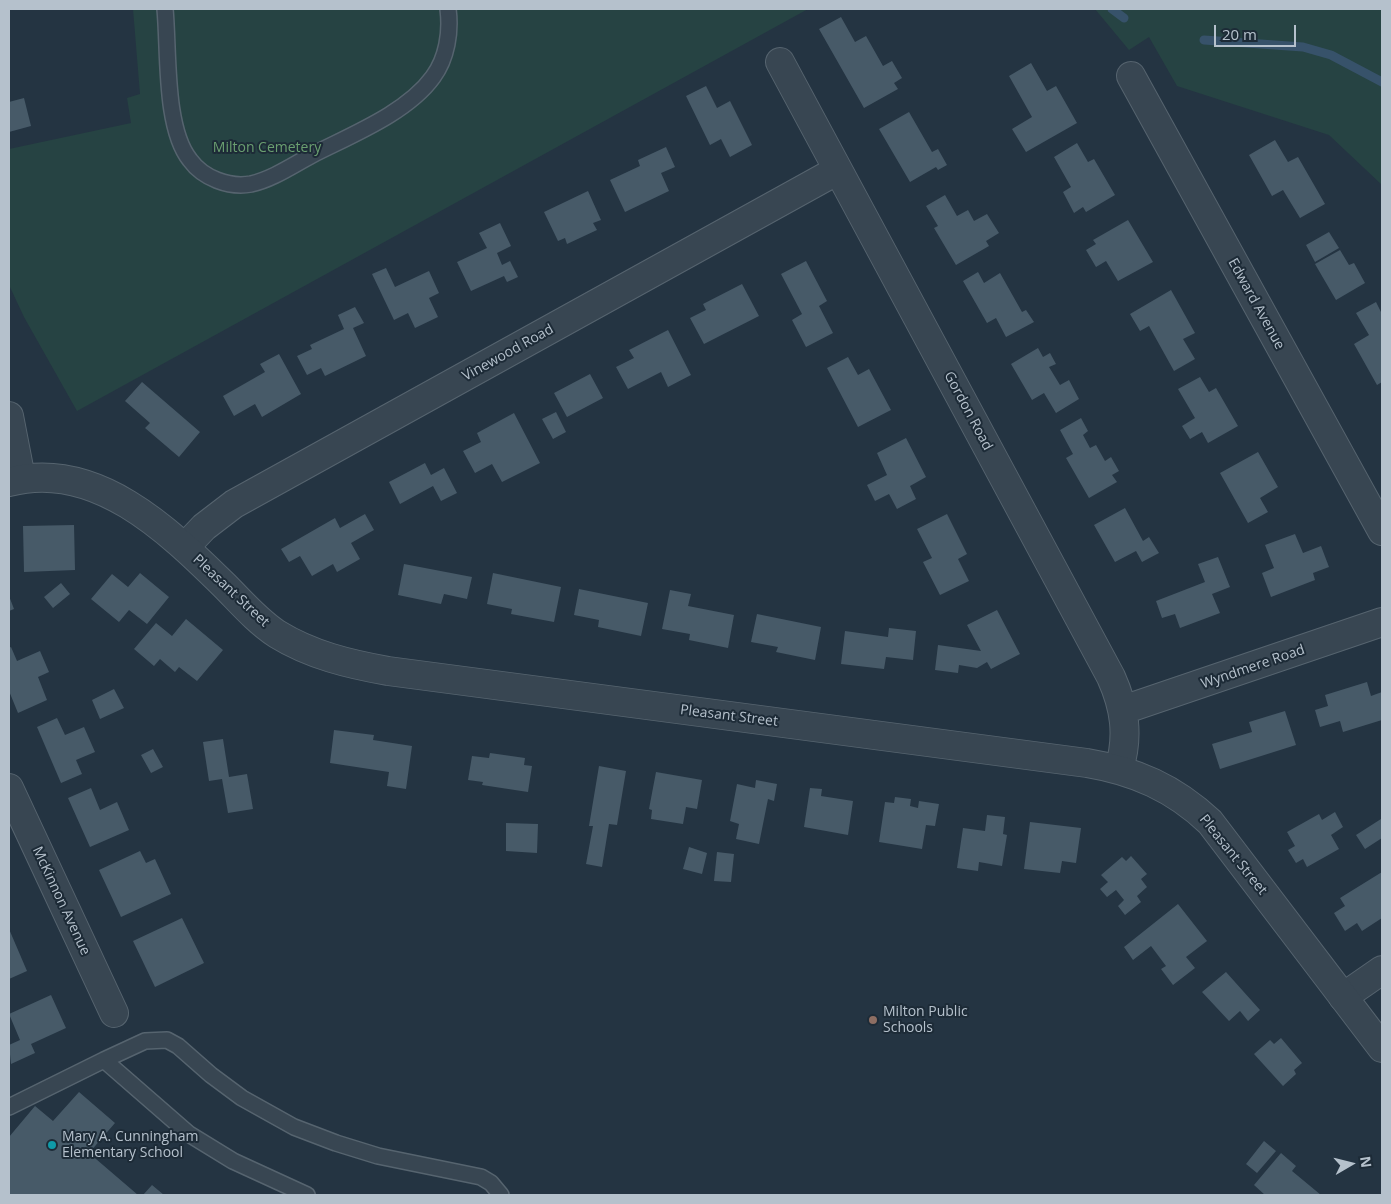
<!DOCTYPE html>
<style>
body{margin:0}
#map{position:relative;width:1391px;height:1204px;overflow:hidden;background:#243442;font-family:"Open Sans",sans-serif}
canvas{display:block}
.frame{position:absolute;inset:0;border:10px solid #b5c1cc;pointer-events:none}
.north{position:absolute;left:1326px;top:1139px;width:50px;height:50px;-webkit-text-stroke:4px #1d2b37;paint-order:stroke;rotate:82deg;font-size:14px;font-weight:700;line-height:20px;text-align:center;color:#b5c1cc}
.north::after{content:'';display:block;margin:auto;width:18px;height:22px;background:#b5c1cc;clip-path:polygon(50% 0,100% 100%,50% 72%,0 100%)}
.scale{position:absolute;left:1214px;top:25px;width:82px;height:22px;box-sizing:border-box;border:2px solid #b5c1cc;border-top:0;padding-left:6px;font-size:15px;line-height:18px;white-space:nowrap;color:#b5c1cc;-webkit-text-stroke:4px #1d2b37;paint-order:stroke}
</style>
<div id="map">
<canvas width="1391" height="1204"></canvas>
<div class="frame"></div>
<div class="north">N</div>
<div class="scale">20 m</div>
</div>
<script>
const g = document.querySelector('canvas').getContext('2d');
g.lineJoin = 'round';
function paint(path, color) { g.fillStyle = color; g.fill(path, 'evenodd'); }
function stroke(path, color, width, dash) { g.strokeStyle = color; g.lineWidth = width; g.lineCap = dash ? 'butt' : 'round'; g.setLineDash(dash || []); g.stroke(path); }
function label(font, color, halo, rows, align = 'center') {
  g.font = font + ' "Open Sans",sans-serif'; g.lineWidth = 4; g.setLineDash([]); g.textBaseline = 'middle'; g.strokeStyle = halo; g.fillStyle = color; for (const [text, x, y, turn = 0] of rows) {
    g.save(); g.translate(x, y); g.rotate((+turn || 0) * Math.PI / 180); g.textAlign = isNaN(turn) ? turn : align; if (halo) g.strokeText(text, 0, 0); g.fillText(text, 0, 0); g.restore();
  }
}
paint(new Path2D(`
 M 133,9 L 808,9 L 77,411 L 24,317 L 9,285 L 9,149 L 131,123 L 127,98 L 140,94 Z
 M 1095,9 L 1382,9 L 1382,185 L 1329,135 L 1177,86 L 1149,37 L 1129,50 Z`), '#264343');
stroke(new Path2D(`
 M 1112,9 L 1124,18
 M 1204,40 L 1303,47 L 1331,55 L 1382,82`), '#37526a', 9);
paint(new Path2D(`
 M 841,17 L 855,42 L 866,36 L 883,66 L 892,61 L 902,78 L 894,83 L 898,89 L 864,108 L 819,29 Z
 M 1031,63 L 1047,91 L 1056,86 L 1077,123 L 1026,152 L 1012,129 L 1032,117 L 1009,76 Z
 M 706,86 L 717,108 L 730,101 L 752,145 L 730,157 L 721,139 L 710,145 L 686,96 Z
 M 24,98 L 31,126 L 9,132 L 9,102 Z
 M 909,112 L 932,152 L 938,149 L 947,165 L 938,170 L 936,167 L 910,182 L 879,129 Z
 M 1275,140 L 1288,162 L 1298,157 L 1325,204 L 1300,218 L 1283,190 L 1272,196 L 1249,155 Z
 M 1077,143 L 1088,162 L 1094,159 L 1115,195 L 1086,212 L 1083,207 L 1074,213 L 1063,192 L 1071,187 L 1054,157 Z
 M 666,147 L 675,167 L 661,173 L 669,191 L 625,212 L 610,180 L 640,166 L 638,160 Z
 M 588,191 L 601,220 L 593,223 L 597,230 L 567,244 L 565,238 L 558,241 L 544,212 Z
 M 945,195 L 957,216 L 968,210 L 974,221 L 987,214 L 999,233 L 986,241 L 989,246 L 956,265 L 934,228 L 938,226 L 926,206 Z
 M 1128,220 L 1153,262 L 1118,281 L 1106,261 L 1096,267 L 1086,250 L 1096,244 L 1093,240 Z
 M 500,223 L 511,246 L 497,253 L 502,265 L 510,261 L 518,277 L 507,282 L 504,276 L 471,291 L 457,262 L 487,248 L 479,233 Z
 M 1329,232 L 1339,248 L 1315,262 L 1306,245 Z
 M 1340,250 L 1349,265 L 1354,263 L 1365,283 L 1336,300 L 1315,264 Z
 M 806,261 L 827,301 L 819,306 L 833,333 L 806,347 L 792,320 L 802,314 L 781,274 Z
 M 386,268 L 395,287 L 429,271 L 439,293 L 429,298 L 438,317 L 415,328 L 408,313 L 394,320 L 372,274 Z
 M 978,272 L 984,283 L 1000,273 L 1022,312 L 1026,310 L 1034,322 L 1006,337 L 996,318 L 987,323 L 963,281 Z
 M 742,284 L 759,316 L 704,344 L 690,318 L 706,310 L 703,304 Z
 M 1171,290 L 1195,333 L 1183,339 L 1195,359 L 1174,371 L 1149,326 L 1140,331 L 1130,314 Z
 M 1376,302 L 1382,314 L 1382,382 L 1377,385 L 1354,344 L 1369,335 L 1356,313 Z
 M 355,307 L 364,323 L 353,328 L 366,356 L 325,376 L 321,368 L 307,375 L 297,356 L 312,349 L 310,345 L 344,329 L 338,315 Z
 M 668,330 L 691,375 L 668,387 L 661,372 L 628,389 L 616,367 L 634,358 L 629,350 Z
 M 1038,348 L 1043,357 L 1050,353 L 1056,364 L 1049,367 L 1060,385 L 1069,380 L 1079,399 L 1056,413 L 1044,393 L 1032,400 L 1011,364 Z
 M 279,354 L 301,394 L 262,417 L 255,404 L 234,416 L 223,396 L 265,372 L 260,364 Z
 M 848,357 L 858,375 L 869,369 L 891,410 L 858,427 L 827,368 Z
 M 590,374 L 603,398 L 567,417 L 554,393 Z
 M 1200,377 L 1209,392 L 1216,388 L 1238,426 L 1208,443 L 1202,432 L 1190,439 L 1182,426 L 1195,418 L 1178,389 Z
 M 142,382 L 200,432 L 179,457 L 145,428 L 150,423 L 125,401 Z
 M 556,412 L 566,432 L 553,439 L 542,419 Z
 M 514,413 L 540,463 L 502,482 L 492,464 L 475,473 L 463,451 L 481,442 L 477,433 Z
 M 1081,418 L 1088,431 L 1083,435 L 1090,448 L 1096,445 L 1105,461 L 1111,457 L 1119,471 L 1112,475 L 1117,482 L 1089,498 L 1066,458 L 1073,454 L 1060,430 Z
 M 906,438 L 926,477 L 910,486 L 916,499 L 897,509 L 889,494 L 875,501 L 867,485 L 887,475 L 877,453 Z
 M 1258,452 L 1278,487 L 1260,498 L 1268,512 L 1248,523 L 1220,473 Z
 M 425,463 L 431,475 L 444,468 L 457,493 L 441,501 L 433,486 L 400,504 L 389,482 Z
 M 1125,508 L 1143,541 L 1149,537 L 1159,553 L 1142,562 L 1136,551 L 1115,562 L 1094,525 Z
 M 365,514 L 374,530 L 351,543 L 360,559 L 337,572 L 333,564 L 312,576 L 300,556 L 289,562 L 281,549 L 335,518 L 340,528 Z
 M 947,514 L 967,554 L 958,559 L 969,581 L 940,595 L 923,562 L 932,558 L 917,529 Z
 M 74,525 L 75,570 L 24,572 L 23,526 Z
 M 1295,534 L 1303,553 L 1321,546 L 1329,567 L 1313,573 L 1315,580 L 1271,597 L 1262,573 L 1274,568 L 1265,545 Z
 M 1218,557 L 1230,587 L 1212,594 L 1220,613 L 1180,628 L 1175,614 L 1162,618 L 1156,601 L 1205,582 L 1198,564 Z
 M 404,564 L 472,577 L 467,599 L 444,594 L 441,604 L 398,595 Z
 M 140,573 L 169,597 L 147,624 L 129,610 L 119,622 L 91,599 L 112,574 L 128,587 Z
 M 493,573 L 561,587 L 554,622 L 511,614 L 512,609 L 487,604 Z
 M 61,583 L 70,594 L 53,608 L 44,597 Z
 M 579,589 L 648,603 L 641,636 L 598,627 L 599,620 L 574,615 Z
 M 670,590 L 691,594 L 688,606 L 734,615 L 728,648 L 689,640 L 690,634 L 662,629 Z
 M 9,596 L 14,609 L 9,611 Z
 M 997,610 L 1020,654 L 991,669 L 987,662 L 977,668 L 959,665 L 958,673 L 935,670 L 938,645 L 981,651 L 967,625 Z
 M 757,614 L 821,627 L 815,660 L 776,652 L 778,647 L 751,642 Z
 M 186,619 L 223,650 L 197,681 L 179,667 L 175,672 L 160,659 L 154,666 L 134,649 L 156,623 L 172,636 Z
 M 889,628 L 916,631 L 913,660 L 886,657 L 884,669 L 841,664 L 845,631 L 888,637 Z
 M 11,647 L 17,661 L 40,651 L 49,672 L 38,677 L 47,700 L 18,713 L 9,691 L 9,648 Z
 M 1367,682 L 1371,696 L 1382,692 L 1382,720 L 1343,732 L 1340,721 L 1320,727 L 1315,710 L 1328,706 L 1325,695 Z
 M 114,689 L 124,708 L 100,719 L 92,700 Z
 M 1285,711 L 1296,745 L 1220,769 L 1212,744 L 1252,732 L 1249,722 Z
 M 57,718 L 65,735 L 84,727 L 95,752 L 76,760 L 82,774 L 61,783 L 37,727 Z
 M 334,730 L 374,735 L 373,740 L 412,746 L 406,789 L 387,786 L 389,772 L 330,763 Z
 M 223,739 L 229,777 L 247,774 L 253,809 L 228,813 L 222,779 L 209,781 L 203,742 Z
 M 153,749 L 163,767 L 151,773 L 141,755 Z
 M 490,753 L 525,758 L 524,765 L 532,766 L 528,792 L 482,785 L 483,782 L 468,780 L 472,756 L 489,758 Z
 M 599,766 L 626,771 L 617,825 L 609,824 L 602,867 L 586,864 L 593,826 L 589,826 Z
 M 656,772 L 702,780 L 697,809 L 686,807 L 683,824 L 651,819 L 652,810 L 649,809 Z
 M 756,780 L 777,784 L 774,801 L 768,799 L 759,844 L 736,839 L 739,824 L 730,821 L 737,784 L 755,788 Z
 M 91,788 L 100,810 L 117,802 L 129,830 L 90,847 L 68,798 Z
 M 810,788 L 822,789 L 821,796 L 853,801 L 848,835 L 804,827 Z
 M 895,797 L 911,799 L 910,806 L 918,808 L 919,801 L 939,804 L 935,826 L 926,825 L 922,849 L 879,842 L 885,802 L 894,803 Z
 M 1335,812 L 1343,827 L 1331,835 L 1339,849 L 1307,867 L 1303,859 L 1296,863 L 1288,850 L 1295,846 L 1287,832 L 1319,814 L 1322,820 Z
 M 987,815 L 1005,817 L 1003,834 L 1007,835 L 1002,866 L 979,862 L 978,871 L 957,868 L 963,828 L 985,831 Z
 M 1381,819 L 1382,838 L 1365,849 L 1356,835 Z
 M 1030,822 L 1081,828 L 1076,863 L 1062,861 L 1060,873 L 1024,869 Z
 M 506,823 L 538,824 L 537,853 L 506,851 Z
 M 689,847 L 707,853 L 702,874 L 683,869 Z
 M 140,851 L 146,863 L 155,859 L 171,894 L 121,917 L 99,870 Z
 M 717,852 L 734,854 L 731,882 L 714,881 Z
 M 1131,856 L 1147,874 L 1141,879 L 1147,887 L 1137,896 L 1141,902 L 1125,915 L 1118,906 L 1124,900 L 1116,890 L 1107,897 L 1100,889 L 1108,882 L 1101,875 L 1122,857 L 1126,861 Z
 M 1382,872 L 1382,918 L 1362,931 L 1357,923 L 1345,931 L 1334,913 L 1345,906 L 1340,898 Z
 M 1178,904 L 1207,941 L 1186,957 L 1195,968 L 1173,985 L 1161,969 L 1166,966 L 1151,946 L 1133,960 L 1124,947 Z
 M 182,918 L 204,963 L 155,987 L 133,941 Z
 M 9,929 L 27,971 L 9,979 Z
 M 1226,972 L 1260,1010 L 1248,1021 L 1240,1011 L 1229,1021 L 1202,992 Z
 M 51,995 L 66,1028 L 31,1044 L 35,1053 L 11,1064 L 9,1045 L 20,1040 L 9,1014 Z
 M 1281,1038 L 1302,1063 L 1294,1070 L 1296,1074 L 1283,1086 L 1254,1054 L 1270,1040 L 1274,1044 Z
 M 79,1092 L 115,1123 L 89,1153 L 138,1195 L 9,1195 L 9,1137 L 35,1106 L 53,1121 Z
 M 1264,1141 L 1276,1151 L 1257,1173 L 1246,1164 Z
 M 1281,1153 L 1296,1166 L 1292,1171 L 1321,1195 L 1265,1195 L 1254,1185 Z
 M 152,1185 L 164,1195 L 143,1195 Z`), '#475a68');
const service = new Path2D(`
 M 165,9 C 169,50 164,128 190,160 C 203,178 229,188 251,184 C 273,179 293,165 312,155 C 351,135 407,113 433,77 C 447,58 451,32 448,9
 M 104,1060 L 145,1041 L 167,1040 L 178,1046 L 211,1075 L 242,1098 L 294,1127 L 336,1143 L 378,1156 L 481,1177 L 491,1183 L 501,1195
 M 9,1107 L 104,1060 L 189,1134 L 233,1161 L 307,1195`);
const minor = new Path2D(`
 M 780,62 L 1111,677 C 1125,708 1129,736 1119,769
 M 1131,76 L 1382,531
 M 9,416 L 21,478
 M 185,547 L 204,527 L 234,504 L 838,170
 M 1123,710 L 1382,622
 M 9,788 L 114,1013
 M 1343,997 L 1382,970`);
const tertiary = new Path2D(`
 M 9,482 C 95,459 168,530 224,585 C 241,602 257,621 277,634 C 311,655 349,664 388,671 L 1087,763 C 1135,771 1174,788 1210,822 L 1382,1048`);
stroke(service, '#56646f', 18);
stroke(minor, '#56646f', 30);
stroke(tertiary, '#56646f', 30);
stroke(service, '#384652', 15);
stroke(minor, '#384652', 28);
stroke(tertiary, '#384652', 28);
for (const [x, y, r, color] of [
 [873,1020,5,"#8d6e63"],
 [52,1145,5,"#0f9aa8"]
]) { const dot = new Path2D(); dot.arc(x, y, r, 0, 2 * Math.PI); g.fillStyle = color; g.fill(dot); stroke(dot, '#1d2b37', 2); }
label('14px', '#6a9f70', '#1d2b37', [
 ["Milton Cemetery",267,148]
]);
label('14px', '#b5c1cc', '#1d2b37', [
 ["Edward Avenue",1256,304,61],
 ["Vinewood Road",508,353,-29],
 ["Gordon Road",968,411,62],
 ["Pleasant Street",231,591,43],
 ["Wyndmere Road",1253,667,-19],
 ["Pleasant Street",729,716,7],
 ["Pleasant Street",1233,855,51],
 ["McKinnon Avenue",61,901,65]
]);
label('14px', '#b5c1cc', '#1d2b37', [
 ["Milton Public",883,1012],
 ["Schools",883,1028],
 ["Mary A. Cunningham",62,1137],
 ["Elementary School",62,1153]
], 'left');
</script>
